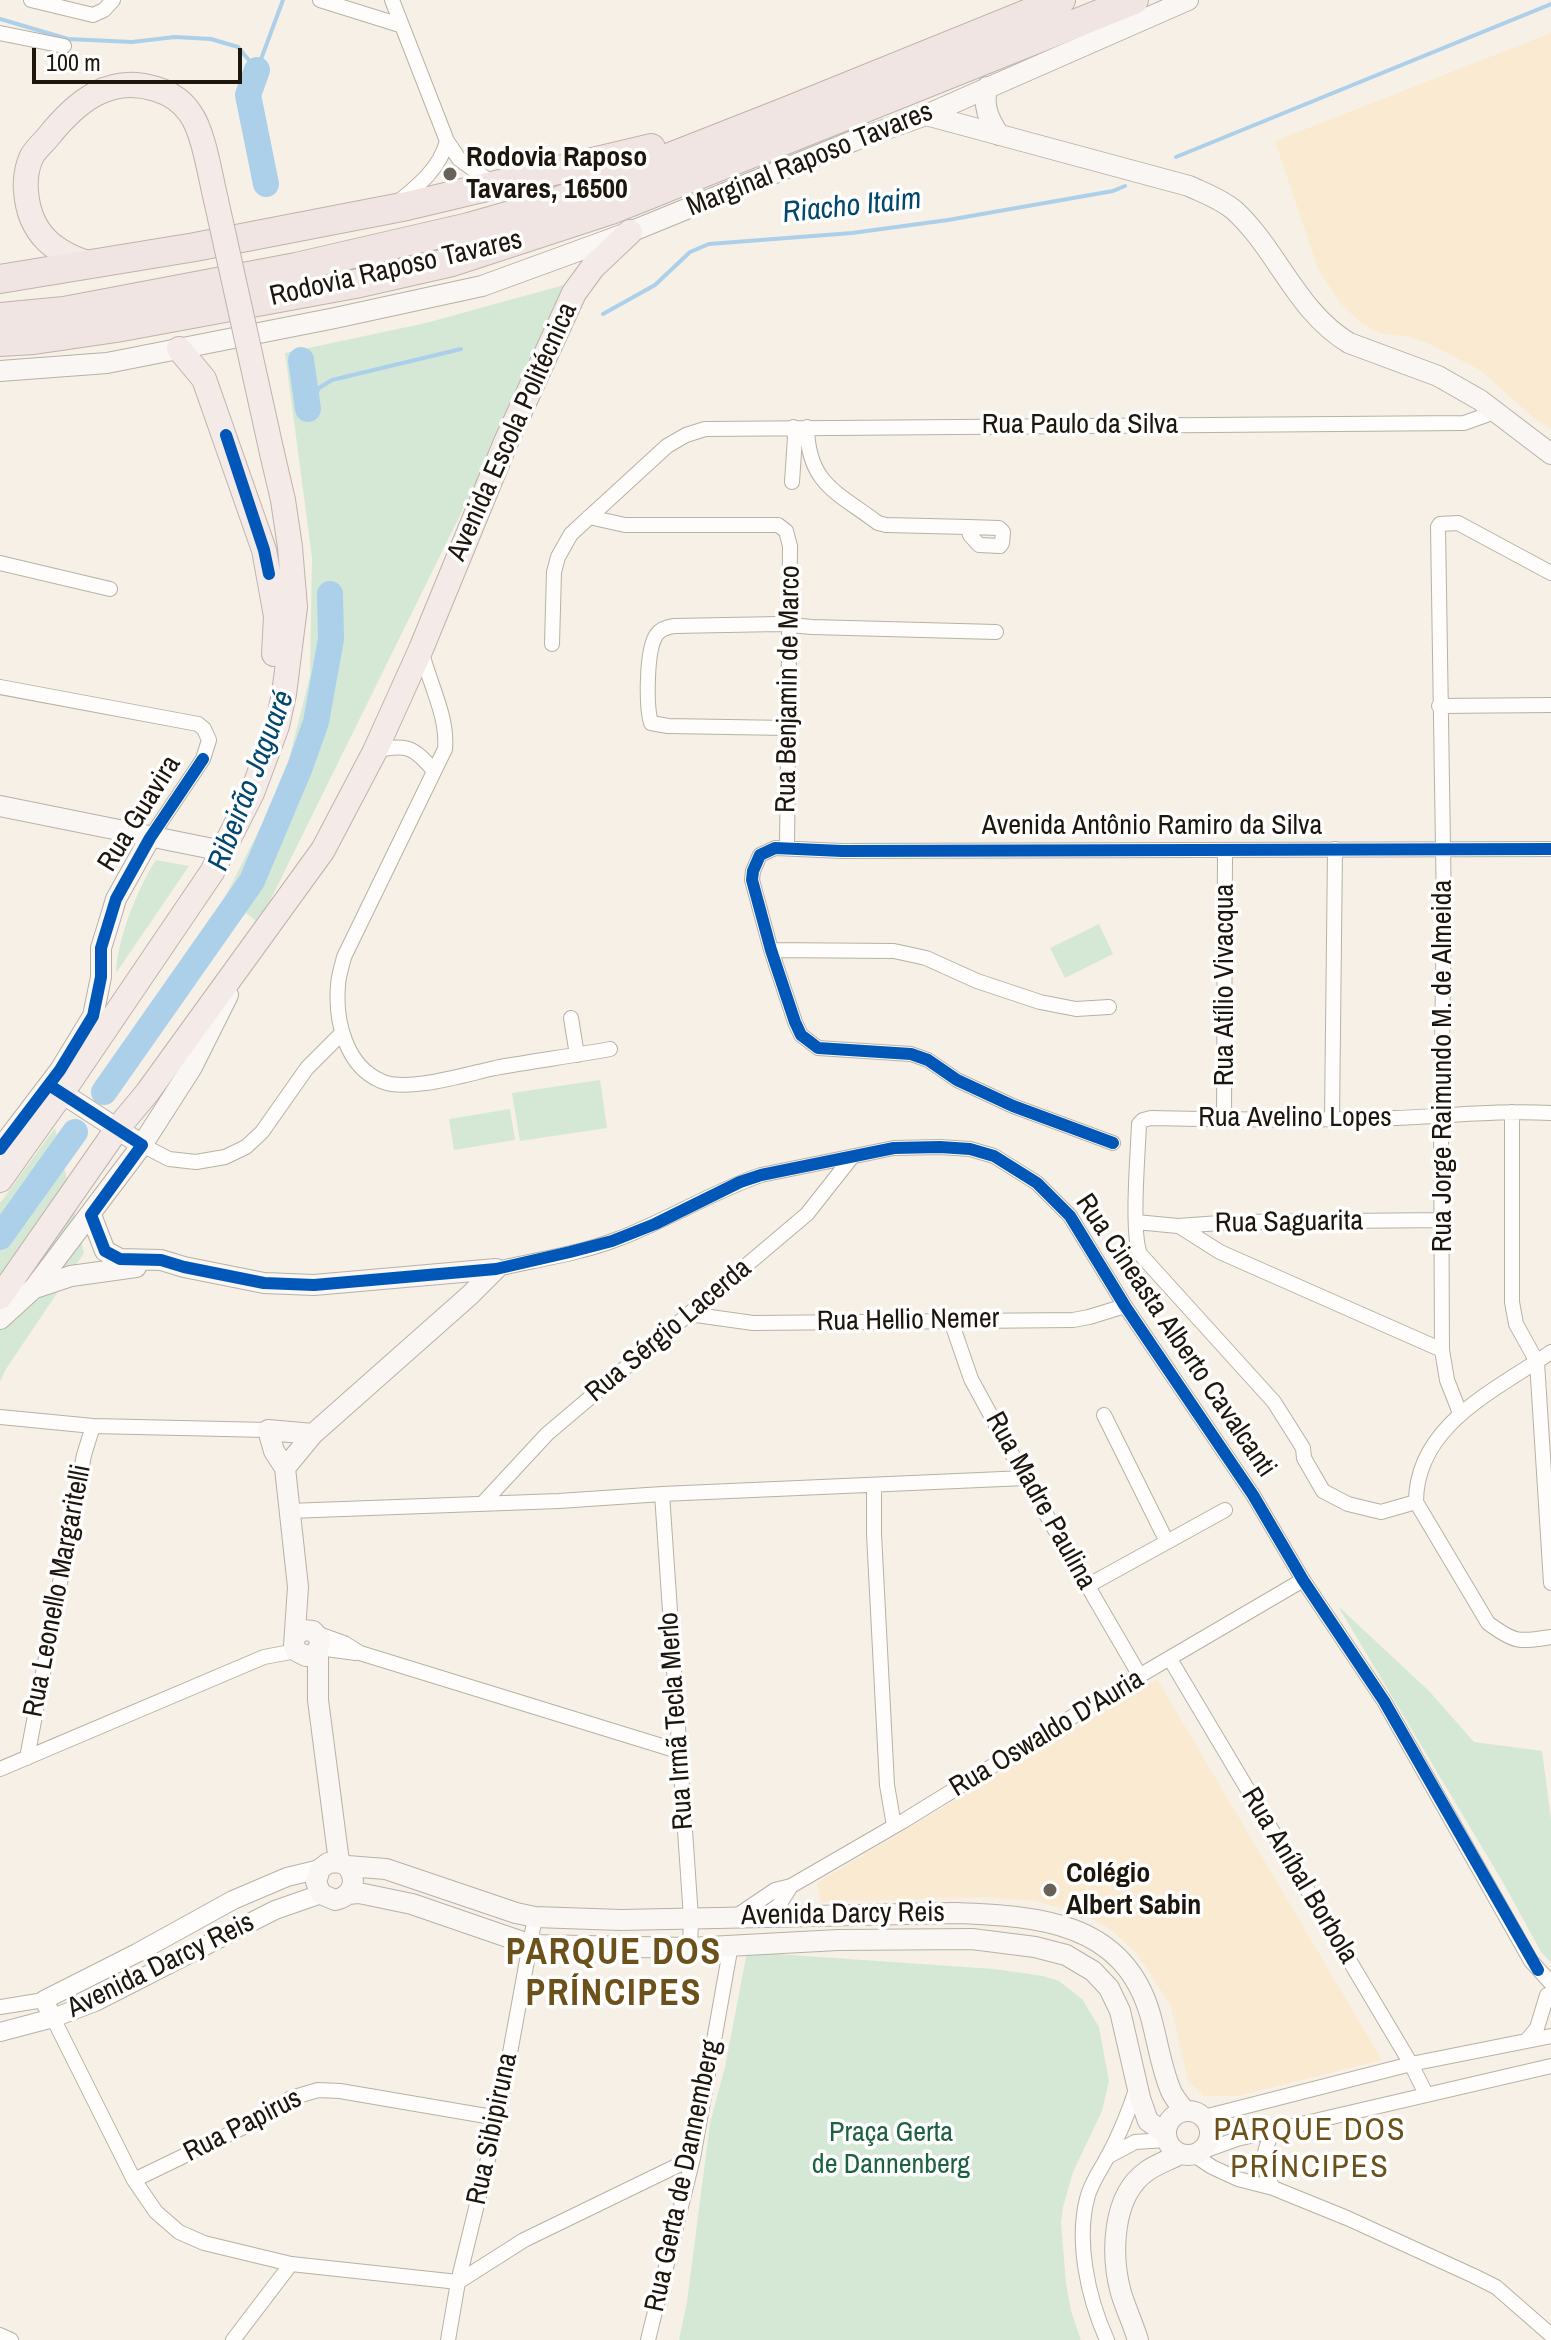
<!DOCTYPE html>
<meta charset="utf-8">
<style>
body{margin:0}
#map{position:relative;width:1551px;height:2340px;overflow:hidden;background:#f6f0e6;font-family:"Archivo Narrow",sans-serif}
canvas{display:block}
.scale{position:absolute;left:32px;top:48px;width:210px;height:36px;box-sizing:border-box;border:4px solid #1d160c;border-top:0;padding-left:10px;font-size:24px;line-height:28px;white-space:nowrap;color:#1d160c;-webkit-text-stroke:6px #fff;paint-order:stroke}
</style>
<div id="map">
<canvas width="1551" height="2340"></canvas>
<div class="scale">100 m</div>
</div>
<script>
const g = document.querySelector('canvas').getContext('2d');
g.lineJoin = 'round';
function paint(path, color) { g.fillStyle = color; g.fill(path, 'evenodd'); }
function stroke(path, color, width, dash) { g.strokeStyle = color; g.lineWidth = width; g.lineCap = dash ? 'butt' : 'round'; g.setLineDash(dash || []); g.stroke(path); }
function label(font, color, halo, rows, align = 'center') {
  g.font = font + ' "Archivo Narrow",sans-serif'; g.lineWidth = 7; g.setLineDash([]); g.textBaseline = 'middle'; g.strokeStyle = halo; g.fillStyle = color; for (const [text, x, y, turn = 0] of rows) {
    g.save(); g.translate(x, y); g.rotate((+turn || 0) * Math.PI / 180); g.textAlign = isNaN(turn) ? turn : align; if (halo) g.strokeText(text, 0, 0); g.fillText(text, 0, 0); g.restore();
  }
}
paint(new Path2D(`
 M 1551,33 L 1551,429 L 1535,419 L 1480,370 L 1427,343 L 1405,336 L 1379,333 L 1360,322 L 1342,305 L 1318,269 L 1275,141 Z
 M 1157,1679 L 1382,2060 L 1238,2096 L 1204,2096 L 1188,2081 L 1171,2006 L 1138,1955 L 1114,1932 L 1086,1915 L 1035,1901 L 982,1897 L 821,1902 L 817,1883 Z`), '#faead2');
paint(new Path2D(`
 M 575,282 L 259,923 L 225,897 L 283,783 L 310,676 L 312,558 L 285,353 L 426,323 Z
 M 156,860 L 189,866 L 116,973 C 117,940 138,887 156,860 Z
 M 1099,924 L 1113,954 L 1065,978 L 1050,948 Z
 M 600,1080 L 607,1128 L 520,1141 L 512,1093 Z
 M 510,1109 L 515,1140 L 454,1150 L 449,1119 Z
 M 55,1128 L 84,1253 L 6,1369 L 0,1382 L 0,1203 Z
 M 1338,1606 L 1429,1691 L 1474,1742 L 1542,1751 L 1551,1819 L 1551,1962 L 1541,1952 L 1504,1884 Z
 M 747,1952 L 994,1969 L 1043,1976 L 1059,1981 L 1082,1999 L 1099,2027 L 1109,2081 L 1102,2111 L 1073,2172 L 1063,2207 L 1061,2223 L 1066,2283 L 1071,2311 L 1081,2340 L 679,2340 L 687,2302 L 710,2123 L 725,2067 Z`), '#d5e8d6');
stroke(new Path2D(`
 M 0,19 L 68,39 L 132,42 L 175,37 L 211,39 L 238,47 L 257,70 L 283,0
 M 1176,157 L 1551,4
 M 603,314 L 655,285 L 690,252 L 709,244 L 852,233 L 948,220 L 1113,191 L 1125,186
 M 308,409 L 319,388 L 332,380 L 461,349`), '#acd0ea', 4);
stroke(new Path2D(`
 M 257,70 L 248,95 L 266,184
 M 301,360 L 308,409
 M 104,1092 L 252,881 L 300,767 L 316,722 L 331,639 L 330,594
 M 0,1237 L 75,1132`), '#acd0ea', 26);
const minor = new Path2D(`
 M 31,0 L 93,15 L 104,10 L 113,0
 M 320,0 L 400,25
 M 392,0 L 447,141 L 459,159 L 495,185
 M 0,33 L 64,46
 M 398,202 C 419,185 440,168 447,141
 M 807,427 C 808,484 837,492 878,523 L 886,525 L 968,527 L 970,535 L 979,545 L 1000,546 L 1002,543 L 1003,532 L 999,528 L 968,527
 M 792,482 L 795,437 L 793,427
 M 589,517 L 625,525 L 778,525 L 786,531 L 790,546 L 787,848
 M 0,563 L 110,589
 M 552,644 L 554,572 L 558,557 L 571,534 L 667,446 L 686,435 L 705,429 L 1464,423 L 1495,412
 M 422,653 C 430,685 448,717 445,749 L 344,957 C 342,966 338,977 338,986 C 335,1021 346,1066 381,1081 C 407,1093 467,1074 495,1068 C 533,1061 572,1056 610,1049
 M 0,687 L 198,724 L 204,729 L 209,740 L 203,759 L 150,838
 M 1439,706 L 1551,705
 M 788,728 L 668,726 L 651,723 C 646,706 646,648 657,634 C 661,629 667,627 674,626 L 779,624 L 812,627 L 996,632
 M 375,751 C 406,743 414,747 434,771
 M 771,950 L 894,951 L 926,958 L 977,981 L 1040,1002 L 1076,1009 L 1109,1007
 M 571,1018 L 577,1055
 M 1512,1112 L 1512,1302 L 1516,1324 L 1537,1362 L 1551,1583
 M 1332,1119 L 1335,849
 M 1224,1120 L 1225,850
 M 1113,1143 L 1013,1106 L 957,1080 L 928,1060 L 911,1054 L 818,1048 L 801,1035 L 795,1022 L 771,950 L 752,880 L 753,871 L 760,855 L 775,848 L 842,851 L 1551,849
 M 142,1145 L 169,1159 L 196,1162 L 225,1157 L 246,1147 L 262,1132 L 307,1068 L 342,1033
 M 1136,1222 L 1178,1226 L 1234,1222 L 1443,1220
 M 1179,1226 L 1220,1252 L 1442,1350
 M 496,1269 C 535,1260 578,1254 615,1240 C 665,1222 711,1192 761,1175 L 894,1148 L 940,1147 L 970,1149 L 994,1156 L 1037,1183 L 1070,1216 L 1125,1306 L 1253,1495 L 1303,1580 L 1384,1701 L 1531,1961 L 1551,1983
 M 689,1314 L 753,1323 L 1073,1320 L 1089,1317 L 1125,1306
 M 951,1321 L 971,1379 L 1025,1478 L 1140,1676
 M 1551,1352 C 1496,1390 1416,1425 1416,1502 L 1488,1623 C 1515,1643 1519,1642 1551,1637
 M 1460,1413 L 1447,1380 L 1442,1350 L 1441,1115 L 1444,911 L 1438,527 L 1440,524 L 1458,523 L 1551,573
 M 1104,1415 L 1167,1542
 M 0,1417 L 93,1426 L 268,1430
 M 874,1485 L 874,1534 L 887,1785 L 894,1826
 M 662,1494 L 691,1918 L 690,1948
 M 1416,1502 L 1381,1512 L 1348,1504 L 1323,1491 L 1304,1458 L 1303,1448 L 1274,1402 L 1140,1254 C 1131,1233 1138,1152 1139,1124 L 1143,1120 L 1151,1118 C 1233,1120 1315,1120 1397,1118 C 1449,1116 1499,1110 1551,1113
 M 483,1503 L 547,1434 L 807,1214 L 852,1157
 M 289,1511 L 559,1501 L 662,1494 L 1025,1478
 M 1087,1586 L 1225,1510
 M 316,1633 L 344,1643 L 360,1653 L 678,1751
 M 319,1648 L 356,1653
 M 1170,1659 L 1411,2064 L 1426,2094
 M 27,1758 L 84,1455 L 93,1426
 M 0,1769 L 264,1657 L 296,1651
 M 735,1917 L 775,1890 L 791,1886 L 905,1820 L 1127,1683 L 1303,1580
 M 763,1917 L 779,1905 L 791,1886
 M 0,2007 L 44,2000
 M 53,2018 L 134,2180 L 156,2212 L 179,2232 L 204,2243 L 291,2264 L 458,2282 L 524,2240 L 693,2158
 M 1527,2040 L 1537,2028 L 1547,1995
 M 1204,2117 L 1411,2064 L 1551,2036
 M 1273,2130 C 1262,2155 1260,2164 1273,2188
 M 1201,2152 L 1237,2139 L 1551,2066
 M 1194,2155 L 1212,2167 L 1238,2179 L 1273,2188 L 1347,2218 L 1474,2276 L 1496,2287 L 1551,2335
 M 1107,2157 L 1135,2142 L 1166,2140
 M 134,2180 L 250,2124 L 291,2098 L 318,2090 L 340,2091 L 498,2118
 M 0,2335 L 11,2340
 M 233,2340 L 291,2264
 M 448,2340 L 458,2282 L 498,2118 L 535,1917
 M 648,2340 L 693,2158 L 731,1945
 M 1107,2340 C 1088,2298 1075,2240 1088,2195 C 1093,2180 1101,2169 1108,2156 C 1120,2134 1129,2111 1137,2087`);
const tertiary = new Path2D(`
 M 53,2018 L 44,2000 L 137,1953 L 233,1900 L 287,1877 L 320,1869
 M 0,2032 L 53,2018 L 95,2002 L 275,1910 L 321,1894`);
const secondary = new Path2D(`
 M 987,87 C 983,107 988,118 999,135
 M 926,115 L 1189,186 C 1204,193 1221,199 1234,210 C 1277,249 1297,312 1349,343 L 1438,376 L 1480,400 L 1551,454
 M 0,371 L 107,363 L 335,318 L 482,286 L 630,232 L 853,141 L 926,115 L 1188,0
 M 0,806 L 223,851
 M 51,1086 L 142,1145
 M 0,1149 L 60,1070 L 93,1016 L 101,977 L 101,948 L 110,919 L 116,899 L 150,838
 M 91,1215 L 105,1251 L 120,1259 L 161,1260 L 184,1267 L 264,1283 L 314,1285 L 496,1269
 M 35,1288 L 71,1276 L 136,1267
 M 0,1319 L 34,1288 L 142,1145 L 192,1067 L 228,995
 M 285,1468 L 313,1434
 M 295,1636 L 303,1630 L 313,1631 L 320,1639 C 320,1649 316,1655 306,1656 L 296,1651 L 294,1646 L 298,1587 L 285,1468 L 274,1451 L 268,1430 L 313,1434 L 470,1295 L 496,1269
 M 318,1650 L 318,1700 L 339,1862
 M 347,1866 C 358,1880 353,1896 335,1900 L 321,1894 L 316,1882 L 320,1869 L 328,1863 L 339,1862 L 347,1866 L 386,1869 L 516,1913 L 535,1917 L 621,1920 L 956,1913 C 1039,1916 1123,1922 1150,2014 C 1157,2038 1161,2068 1171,2091 C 1174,2098 1180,2105 1185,2111
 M 348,1894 L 359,1893 L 412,1904 L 531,1945 L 690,1948 L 838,1940 L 972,1939 L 1035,1947 L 1066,1955 L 1093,1971 L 1109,1988 L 1120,2011 L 1140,2098 L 1148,2121 L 1165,2133
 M1166 2133a22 22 0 1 1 44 0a22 22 0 1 1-44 0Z
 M 1138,2340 C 1133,2324 1126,2309 1121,2293 C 1111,2256 1111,2196 1147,2171 C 1157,2164 1169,2160 1180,2154`);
const trunk = new Path2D(`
 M 94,265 C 55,254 29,234 26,191 C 25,180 27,166 32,156 C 36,149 43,143 48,137 C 76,102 109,74 156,89 C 169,93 182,101 190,113 C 204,132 210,176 216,200
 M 179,349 L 204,379 L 264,550 L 276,616 L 274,654
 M 0,1180 L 62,1093 L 212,872 L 252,793 L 277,726 L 284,694 L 295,607 L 290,547 L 283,500 L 272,453
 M 0,1297 L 117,1129 L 147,1093 L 323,850 L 375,751 L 421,649 L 506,442 L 574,293 L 593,267 L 630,232`);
const motorway = new Path2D(`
 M 0,279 L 195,247 L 407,206 L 651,148
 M 0,317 L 64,311 L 296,267 L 469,227 L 553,203 L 787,111 L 1061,0
 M 0,342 L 34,340 L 116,328 L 355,284 L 452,262 L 611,210 L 1134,0`);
stroke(minor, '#b7b1a7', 16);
stroke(tertiary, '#b7b1a7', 20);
stroke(secondary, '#b7b1a7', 22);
stroke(trunk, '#c1b2ac', 26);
stroke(motorway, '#c1b2ac', 30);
stroke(minor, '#fefdfb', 14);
stroke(tertiary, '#fefdfb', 18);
stroke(secondary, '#f9f6f4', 20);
stroke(trunk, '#f4eae8', 24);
stroke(motorway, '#f1e5e3', 28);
const trunkBridge = new Path2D(`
 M 216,200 L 272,453`);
stroke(trunkBridge, '#c1b2ac', 26, []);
stroke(trunkBridge, '#f4eae8', 24);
stroke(new Path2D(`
 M 226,435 L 264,550 L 269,574
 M 49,1085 L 142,1145 L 91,1215 L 105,1251 L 120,1259 L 161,1260 L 184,1267 L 264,1283 L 314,1285 L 496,1269 L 570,1252 L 612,1241 L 655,1224 L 740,1182 L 761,1175 L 894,1148 L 940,1147 L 970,1149 L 994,1156 L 1037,1183 L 1070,1216 L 1125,1306 L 1253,1495 L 1303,1580 L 1384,1701 L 1538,1970
 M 1113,1143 L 1013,1106 L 957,1080 L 928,1060 L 911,1054 L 818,1048 L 801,1035 L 795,1022 L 771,950 L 752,880 L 753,871 L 760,855 L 775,848 L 842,851 L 1551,849
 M 0,1149 L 60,1070 L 93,1016 L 101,977 L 101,948 L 116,899 L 150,838 L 203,759`), '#0057b8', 12);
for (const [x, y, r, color] of [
 [450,174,8,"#696258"],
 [1050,1890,8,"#696258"]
]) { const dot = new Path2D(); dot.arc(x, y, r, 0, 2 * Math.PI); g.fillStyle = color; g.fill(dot); stroke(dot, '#fff', 3); }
label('bold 28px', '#1d160c', '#fff', [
 ["Rodovia Raposo",466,158],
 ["Tavares, 16500",466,190],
 ["Colégio",1066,1874],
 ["Albert Sabin",1066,1906]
], 'left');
label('28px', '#1d160c', '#fff', [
 ["Marginal Raposo Tavares",810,160,-22],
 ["Rodovia Raposo Tavares",396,269,-13],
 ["Rua Paulo da Silva",1080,425],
 ["Avenida Escola Politécnica",513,432,-66],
 ["Rua Benjamin de Marco",789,689,-89],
 ["Rua Guavira",140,814,-58],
 ["Avenida Antônio Ramiro da Silva",1152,826],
 ["Rua Atílio Vivacqua",1225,985,-90],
 ["Rua Jorge Raimundo M. de Almeida",1443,1066,-90],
 ["Rua Avelino Lopes",1295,1118],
 ["Rua Saguarita",1289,1223,-1],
 ["Rua Hellio Nemer",908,1321,-1],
 ["Rua Sérgio Lacerda",669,1331,-40],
 ["Rua Cineasta Alberto Cavalcanti",1175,1336,56],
 ["Rua Madre Paulina",1040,1501,61],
 ["Rua Leonello Margaritelli",58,1591,-79],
 ["Rua Irmã Tecla Merlo",677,1721,-94],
 ["Rua Oswaldo D'Auria",1047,1734,-31],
 ["Rua Aníbal Borbola",1299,1876,59],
 ["Avenida Darcy Reis",843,1915,-1],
 ["Avenida Darcy Reis",161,1966,-26],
 ["Rua Papirus",243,2126,-27],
 ["Rua Sibipiruna",493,2129,-78],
 ["Rua Gerta de Dannemberg",684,2176,-78]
]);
label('28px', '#1d6240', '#fff', [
 ["Praça Gerta",891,2133],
 ["de Dannenberg",891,2165]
]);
label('italic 30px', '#02476d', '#fff', [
 ["Riacho Itaim",852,207,-6],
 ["Ribeirão Jaguaré",252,781,-69]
]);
g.letterSpacing = '2px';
label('32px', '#6c521a', '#fff', [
 ["PARQUE DOS",1310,2131],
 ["PRÍNCIPES",1310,2168]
]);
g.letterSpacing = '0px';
g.letterSpacing = '2px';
label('bold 36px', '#6c521a', '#fff', [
 ["PARQUE DOS",614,1954],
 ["PRÍNCIPES",614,1995]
]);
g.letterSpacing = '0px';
</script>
